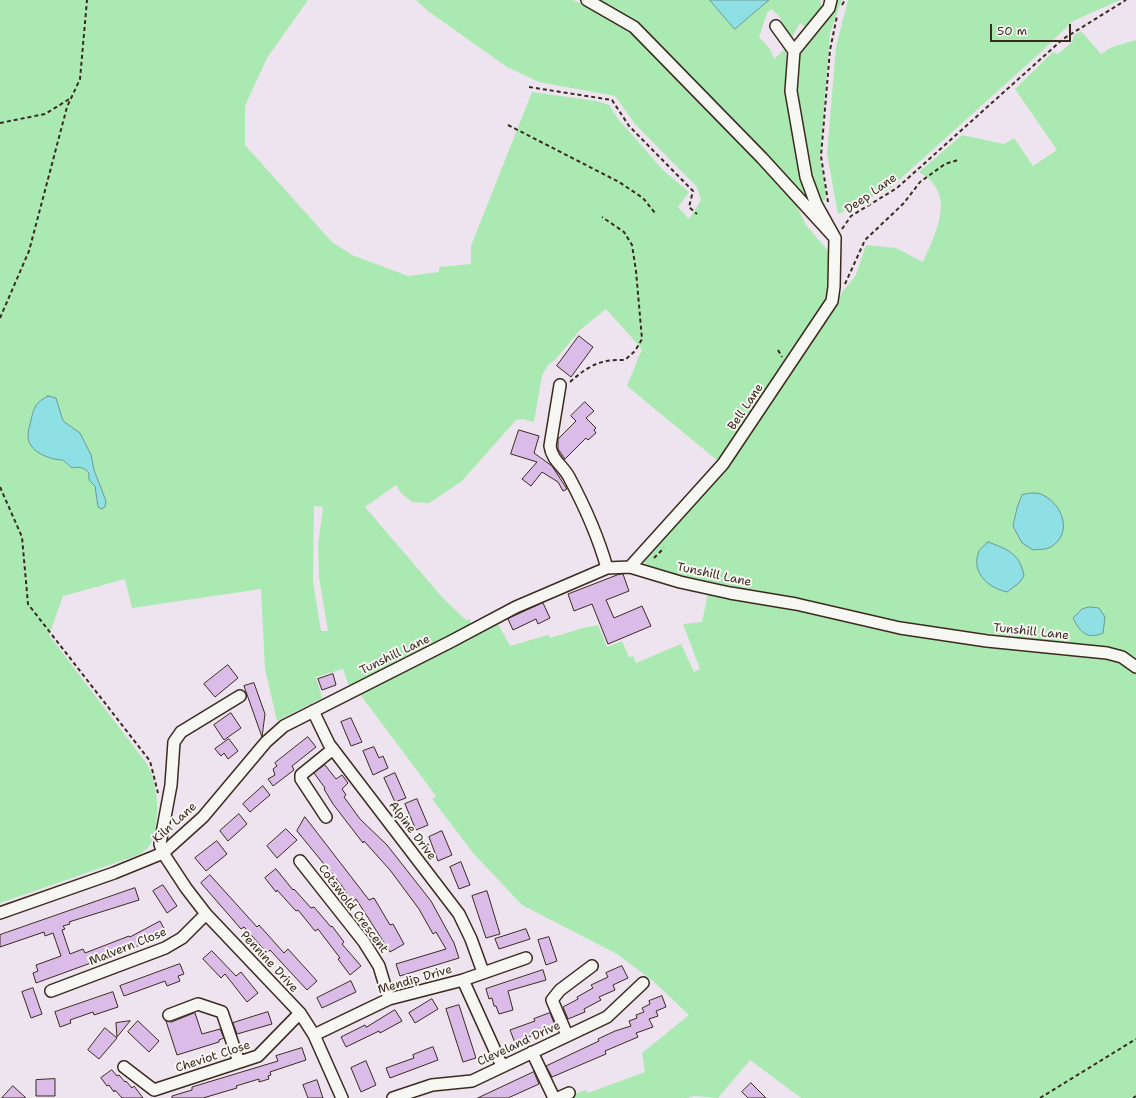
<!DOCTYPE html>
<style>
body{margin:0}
#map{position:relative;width:1136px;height:1098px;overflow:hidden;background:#eee4ef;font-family:"Shantell Sans",sans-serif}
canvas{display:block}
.scale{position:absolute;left:990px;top:24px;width:81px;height:18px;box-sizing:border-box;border:2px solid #3b2a1e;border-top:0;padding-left:5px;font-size:12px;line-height:14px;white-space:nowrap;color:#3b2a1e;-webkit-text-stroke:3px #f6f6f2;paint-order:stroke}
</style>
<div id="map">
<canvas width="1136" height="1098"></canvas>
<div class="scale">50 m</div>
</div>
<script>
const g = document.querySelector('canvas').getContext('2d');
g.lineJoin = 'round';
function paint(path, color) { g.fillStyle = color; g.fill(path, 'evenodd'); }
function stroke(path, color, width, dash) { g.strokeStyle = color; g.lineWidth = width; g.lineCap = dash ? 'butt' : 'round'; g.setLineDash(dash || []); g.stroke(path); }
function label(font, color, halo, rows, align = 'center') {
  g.font = font + ' "Shantell Sans",sans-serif'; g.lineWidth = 4; g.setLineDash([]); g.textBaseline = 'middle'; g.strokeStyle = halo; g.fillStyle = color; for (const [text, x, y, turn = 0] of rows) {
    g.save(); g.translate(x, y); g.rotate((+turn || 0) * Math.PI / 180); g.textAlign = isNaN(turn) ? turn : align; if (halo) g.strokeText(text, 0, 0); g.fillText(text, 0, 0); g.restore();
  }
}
paint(new Path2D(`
 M 0,0 L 308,0 L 267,58 L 245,106 L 245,145 L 332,242 L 352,255 L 408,276 L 439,272 L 439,267 L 471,264 L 471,246 L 532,92 L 597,101 L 609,105 L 619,120 L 664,171 L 689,192 L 678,207 L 689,219 L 701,200 L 697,187 L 635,124 L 615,96 L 539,82 L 507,67 L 428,11 L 416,0 L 573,0 L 607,15 L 629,28 L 793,198 L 806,225 L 829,252 L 827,300 L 718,461 L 627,386 L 642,349 L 606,309 L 580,330 L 556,359 L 548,365 L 542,375 L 534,422 L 522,419 L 516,420 L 462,481 L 429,503 L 412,502 L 401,493 L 396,485 L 365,507 L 442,597 L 466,620 L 470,619 L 471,626 L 349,686 L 343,669 L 316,677 L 322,698 L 277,721 L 265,669 L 261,589 L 132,608 L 125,579 L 63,596 L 49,635 L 147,764 C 159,785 161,823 150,845 C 147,850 142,852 138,855 L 0,903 ZM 56,398 L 63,421 L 80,433 L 91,455 L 94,470 L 106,501 L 98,507 L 95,486 L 89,480 L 89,473 C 85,468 79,466 72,468 L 63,460 ZM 314,506 L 323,507 L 318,545 L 319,578 L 328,631 L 321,631 L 313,581 Z
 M 599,0 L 820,0 L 822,9 L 807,29 L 800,23 L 791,39 L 779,16 L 771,9 L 767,13 L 759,37 L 770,49 L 774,59 L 786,48 L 787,93 L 810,199 L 734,122 L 677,62 L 624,14 Z
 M 837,0 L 842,0 L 830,33 L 820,158 L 825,186 L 826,197 L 824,201 L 821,201 C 806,176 791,89 798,61 C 802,44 819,29 829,16 C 833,12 835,5 837,0 Z
 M 848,0 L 1120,0 L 1073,21 L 1040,53 L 889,189 L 838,214 L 827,154 L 836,47 Z
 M 1081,31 L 1101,54 L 1112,47 L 1136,40 L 1136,661 L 1107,648 L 951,629 L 930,630 L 739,591 L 650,568 L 644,562 L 724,471 L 753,431 L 843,291 L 856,275 L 866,245 L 896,248 L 923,262 C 933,239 952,204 932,182 C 929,178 923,175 919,172 L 962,135 L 1004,144 L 1014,138 L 1033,166 L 1057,150 L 1015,89 L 1053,52 L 1058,54 L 1072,42 L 1074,35 Z
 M 708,593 L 753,603 L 798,609 L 861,626 L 901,634 L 1030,651 L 1101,657 L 1120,662 L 1136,673 L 1136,1098 L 801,1098 L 750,1060 L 718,1098 L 694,1096 L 687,1098 L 565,1098 L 586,1090 L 588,1093 L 645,1072 L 642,1053 L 689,1015 L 653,981 L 617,954 L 522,905 L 474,854 L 432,799 L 436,796 L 359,693 L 445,652 L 498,624 L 510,646 L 548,635 L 550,638 L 583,628 L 598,625 L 607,647 L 622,641 L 629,657 L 633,656 L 636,663 L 681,644 L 694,672 L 700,669 L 683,624 L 702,622 Z`), '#aaeab2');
const water = new Path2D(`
 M 710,0 L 769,0 L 735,29 Z
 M 48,396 L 56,398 L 63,421 L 80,433 L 91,455 L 94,470 L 106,501 L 105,507 L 101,509 L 98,507 L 95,486 L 89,480 L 89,473 C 85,468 79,466 72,468 L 63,460 C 51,460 27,452 28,435 C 28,430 30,425 31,420 C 34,407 36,402 48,396 Z
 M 1031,493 C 1035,493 1040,493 1043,495 C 1063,505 1073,533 1051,547 C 1046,550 1038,549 1033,550 L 1022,543 L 1013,526 L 1017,508 L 1022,495 Z
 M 988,542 C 1007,549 1020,553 1024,576 L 1019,583 L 1007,592 C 989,588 972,574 978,554 C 979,549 985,545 988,542 Z
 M 1090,607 L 1099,608 L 1105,617 L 1103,633 C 1087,640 1080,632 1073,618 L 1082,609 Z`);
paint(water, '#8fe0e5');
stroke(water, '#6d9795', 1);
const building = new Path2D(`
 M 579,336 L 593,347 L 571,377 L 557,366 Z
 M 585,402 L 594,411 L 586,418 L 596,428 L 594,430 L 596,433 L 588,440 L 586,438 L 565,459 L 558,449 L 558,439 L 576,421 L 571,416 Z
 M 519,430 L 539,436 L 534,453 L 552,466 L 567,489 L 563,491 L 558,482 L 542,472 L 531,486 L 522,479 L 537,462 L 511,454 Z
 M 623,574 L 629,591 L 606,600 L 614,618 L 642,606 L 651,626 L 608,644 L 592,604 L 574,611 L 568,594 L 617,575 Z
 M 543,603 L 550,618 L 538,624 L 536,619 L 513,630 L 508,619 Z
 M 228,665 L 238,678 L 215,697 L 204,684 Z
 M 333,674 L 336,685 L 322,690 L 318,679 Z
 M 254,683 L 265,714 L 262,737 L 244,686 Z
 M 231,713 L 241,728 L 224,740 L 214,725 Z
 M 351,718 L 362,742 L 351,746 L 341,722 Z
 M 308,737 L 316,747 L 292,766 L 294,770 L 273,786 L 268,779 L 275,775 L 273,769 L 277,766 L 275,763 Z
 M 229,739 L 238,751 L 228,759 L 224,753 L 221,756 L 215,749 Z
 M 374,747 L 379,758 L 383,756 L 388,768 L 373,775 L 363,751 Z
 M 325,765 L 336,779 L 342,775 L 348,783 L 342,789 L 346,795 L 344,797 L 360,819 L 387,845 L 431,901 L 454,943 L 459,958 L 400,976 L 396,964 L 446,949 L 436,932 L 433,934 L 419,909 L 390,870 L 364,841 L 363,843 L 333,804 L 324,789 L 325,788 L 314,773 Z
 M 395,773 L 406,798 L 395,802 L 384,778 Z
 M 263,786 L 270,795 L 250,812 L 243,804 Z
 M 417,799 L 428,825 L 416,830 L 405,804 Z
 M 239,814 L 247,824 L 228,841 L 220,831 Z
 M 305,817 L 369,900 L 374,898 L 390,925 L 393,924 L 404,944 L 390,952 L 356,899 L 352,902 L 342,886 L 297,831 Z
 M 286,829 L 297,840 L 277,858 L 267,846 Z
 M 442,831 L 452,855 L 438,861 L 429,837 Z
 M 217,841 L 227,854 L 206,871 L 195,858 Z
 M 461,862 L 470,885 L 459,889 L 450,867 Z
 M 276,869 L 293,890 L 294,889 L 311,908 L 314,907 L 331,927 L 332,926 L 344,942 L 342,944 L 361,966 L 350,975 L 338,959 L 340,958 L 318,929 L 315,931 L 298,910 L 296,911 L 277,890 L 276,892 L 265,878 Z
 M 210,875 L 257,927 L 259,925 L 284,953 L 288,949 L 317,981 L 307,990 L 270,950 L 267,953 L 244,927 L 241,929 L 201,883 Z
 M 163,885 L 177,906 L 167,913 L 153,891 Z
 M 135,888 L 139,900 L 69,922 L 70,924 L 63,926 L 65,929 L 62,930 L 70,954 L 83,949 L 85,953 L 129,936 L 130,937 L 160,921 L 166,932 L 143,944 L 36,983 L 33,973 L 38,971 L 36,965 L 61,956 L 53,933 L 45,936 L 44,932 L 0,947 L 0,935 Z
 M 487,891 L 500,934 L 486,938 L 472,896 Z
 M 526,929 L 530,939 L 499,949 L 495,939 Z
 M 549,937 L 557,961 L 546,965 L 538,940 Z
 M 212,951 L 236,976 L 241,972 L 258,993 L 247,1002 L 225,974 L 221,978 L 203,959 Z
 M 180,964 L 184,974 L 178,976 L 180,981 L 167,986 L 165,981 L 124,996 L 120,986 Z
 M 622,966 L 628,978 L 613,985 L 615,990 L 599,997 L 601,1000 L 584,1009 L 585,1012 L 568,1019 L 563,1007 L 578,999 L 577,997 L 593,988 L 591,985 L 608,977 L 606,973 Z
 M 543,970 L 546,980 L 508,991 L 513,1010 L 499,1014 L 496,1006 L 494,1006 L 492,998 L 489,999 L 486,989 Z
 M 351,981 L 356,992 L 322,1008 L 317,998 Z
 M 33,988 L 42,1014 L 31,1018 L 22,992 Z
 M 113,992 L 118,1007 L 94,1015 L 93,1012 L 70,1020 L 71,1023 L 60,1027 L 55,1012 Z
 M 662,996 L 666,1007 L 656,1011 L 658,1016 L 649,1019 L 653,1027 L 636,1033 L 638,1037 L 605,1051 L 606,1054 L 552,1077 L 546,1066 L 599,1041 L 598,1039 L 615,1031 L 631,1026 L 629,1021 L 637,1018 L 636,1015 L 644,1012 L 642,1008 L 650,1004 L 649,1001 Z
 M 432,999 L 438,1009 L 415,1023 L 409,1013 Z
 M 459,1005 L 476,1058 L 463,1062 L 446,1009 Z
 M 395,1010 L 402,1021 L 380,1033 L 379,1031 L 346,1047 L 341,1037 L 365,1025 L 366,1027 Z
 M 268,1012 L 272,1024 L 237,1034 L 233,1023 Z
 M 195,1013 L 202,1034 L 220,1029 L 224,1038 L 219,1040 L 219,1042 L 177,1055 L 166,1021 L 171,1022 Z
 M 550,1013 L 555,1025 L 515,1043 L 510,1030 L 535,1021 L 534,1019 Z
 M 130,1021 L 117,1037 L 116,1023 Z
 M 138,1021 L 159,1041 L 149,1052 L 128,1032 Z
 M 105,1028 L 117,1038 L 99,1059 L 88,1050 Z
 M 433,1047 L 438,1060 L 390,1078 L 386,1068 L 414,1058 L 413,1055 Z
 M 302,1048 L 306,1060 L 270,1072 L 271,1075 L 268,1076 L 269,1079 L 259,1082 L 259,1079 L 236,1086 L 237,1088 L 203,1098 L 172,1098 L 172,1096 L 192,1090 L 192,1087 L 278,1061 L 276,1056 Z
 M 366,1061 L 376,1085 L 361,1092 L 351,1068 Z
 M 112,1070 L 117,1076 L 119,1075 L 125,1082 L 126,1081 L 132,1088 L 134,1086 L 143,1098 L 122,1098 L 115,1090 L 114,1092 L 109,1085 L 107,1086 L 101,1078 Z
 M 534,1072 L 539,1084 L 508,1098 L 478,1098 Z
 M 55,1079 L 55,1096 L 36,1096 L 36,1080 Z
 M 317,1080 L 323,1098 L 308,1098 L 303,1085 Z
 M 751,1083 L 766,1098 L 748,1098 L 742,1092 Z
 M 13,1086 L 26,1098 L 2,1098 Z`);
paint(building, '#dbbbe8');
stroke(building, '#3b2a1e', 1);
const minor = new Path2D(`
 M 587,0 L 634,27 L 762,158 L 835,238 L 816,204 L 806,177 L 791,91 L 794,51 L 829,8 L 831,0
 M 776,26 L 794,51
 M 560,385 L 550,446 C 552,460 563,466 569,477 C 585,507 598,536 607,568
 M 630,567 L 723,464 L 832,301 L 834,287 L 835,238
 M 240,696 L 181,732 L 174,742 L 171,785 L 160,844 L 163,853 L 186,888 L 206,914 L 300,1013 L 314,1035 L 342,1098
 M 313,711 L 329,744 L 459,914 L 471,939 L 483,972
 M 326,817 L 301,779 L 301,775 L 333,749
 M 300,861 L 364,942 L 379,966 L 389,999
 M 0,913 L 114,873 L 163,853 L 203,817 L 266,742 L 284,726 L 450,642 L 516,607 L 607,568 L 630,567 L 680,582 L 730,593 L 796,604 L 900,628 L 987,641 L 1107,653 L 1122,657 L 1136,667
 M 463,980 L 502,1066
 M 51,991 L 165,948 L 182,938 L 206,914
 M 169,1015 L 198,1004 L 222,1012 L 239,1062
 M 314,1035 L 389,999 L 463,980 L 526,958
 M 567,1035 L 552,1000 L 560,990 L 592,966
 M 532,1052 L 554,1098
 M 124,1067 L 154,1090 L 258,1056 L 300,1013
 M 393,1098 L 432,1085 L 472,1081 L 607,1017 L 643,983
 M 558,1098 L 569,1093`);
stroke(minor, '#3b2a1e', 14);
stroke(new Path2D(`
 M 842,5 L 845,0
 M 529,87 L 612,100 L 629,126 L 693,191 L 689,207 L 697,214
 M 0,123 L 45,114 L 71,98
 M 508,125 L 619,182 L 643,198 L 655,213
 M 828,202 L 821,156 L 830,50 L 837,16
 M 842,229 L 851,216 L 897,188 L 1063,39 L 1126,0
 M 845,284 L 865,240 L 904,203 L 920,182 L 945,164 L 958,160
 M 0,318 L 29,251 L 67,107 L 80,79 L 87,0
 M 778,350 L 782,357
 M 570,382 C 588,366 600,359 625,360 L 635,351 L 642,339 L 636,271 L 632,245 L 624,232 L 602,217
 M 0,487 L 22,537 L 28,604 L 150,761 L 158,793
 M 654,558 L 664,548
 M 1040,1098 L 1136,1039
 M 1133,1098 L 1136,1096`), '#3b2a1e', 2, [4, 3]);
stroke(minor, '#f6f6f2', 11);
label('12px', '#3b2a1e', '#f6f6f2', [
 ["Deep Lane",871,194,-35],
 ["Bell Lane",746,407,-56],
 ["Tunshill Lane",714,575,12],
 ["Tunshill Lane",1031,632,6],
 ["Tunshill Lane",395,655,-26],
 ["Kiln Lane",175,823,-42],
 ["Alpine Drive",412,831,53],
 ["Cotswold Crescent",353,909,53],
 ["Malvern Close",128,947,-22],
 ["Pennine Drive",269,962,47],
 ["Mendip Drive",415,980,-16],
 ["Cleveland Drive",519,1044,-25],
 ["Cheviot Close",213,1057,-18]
]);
</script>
